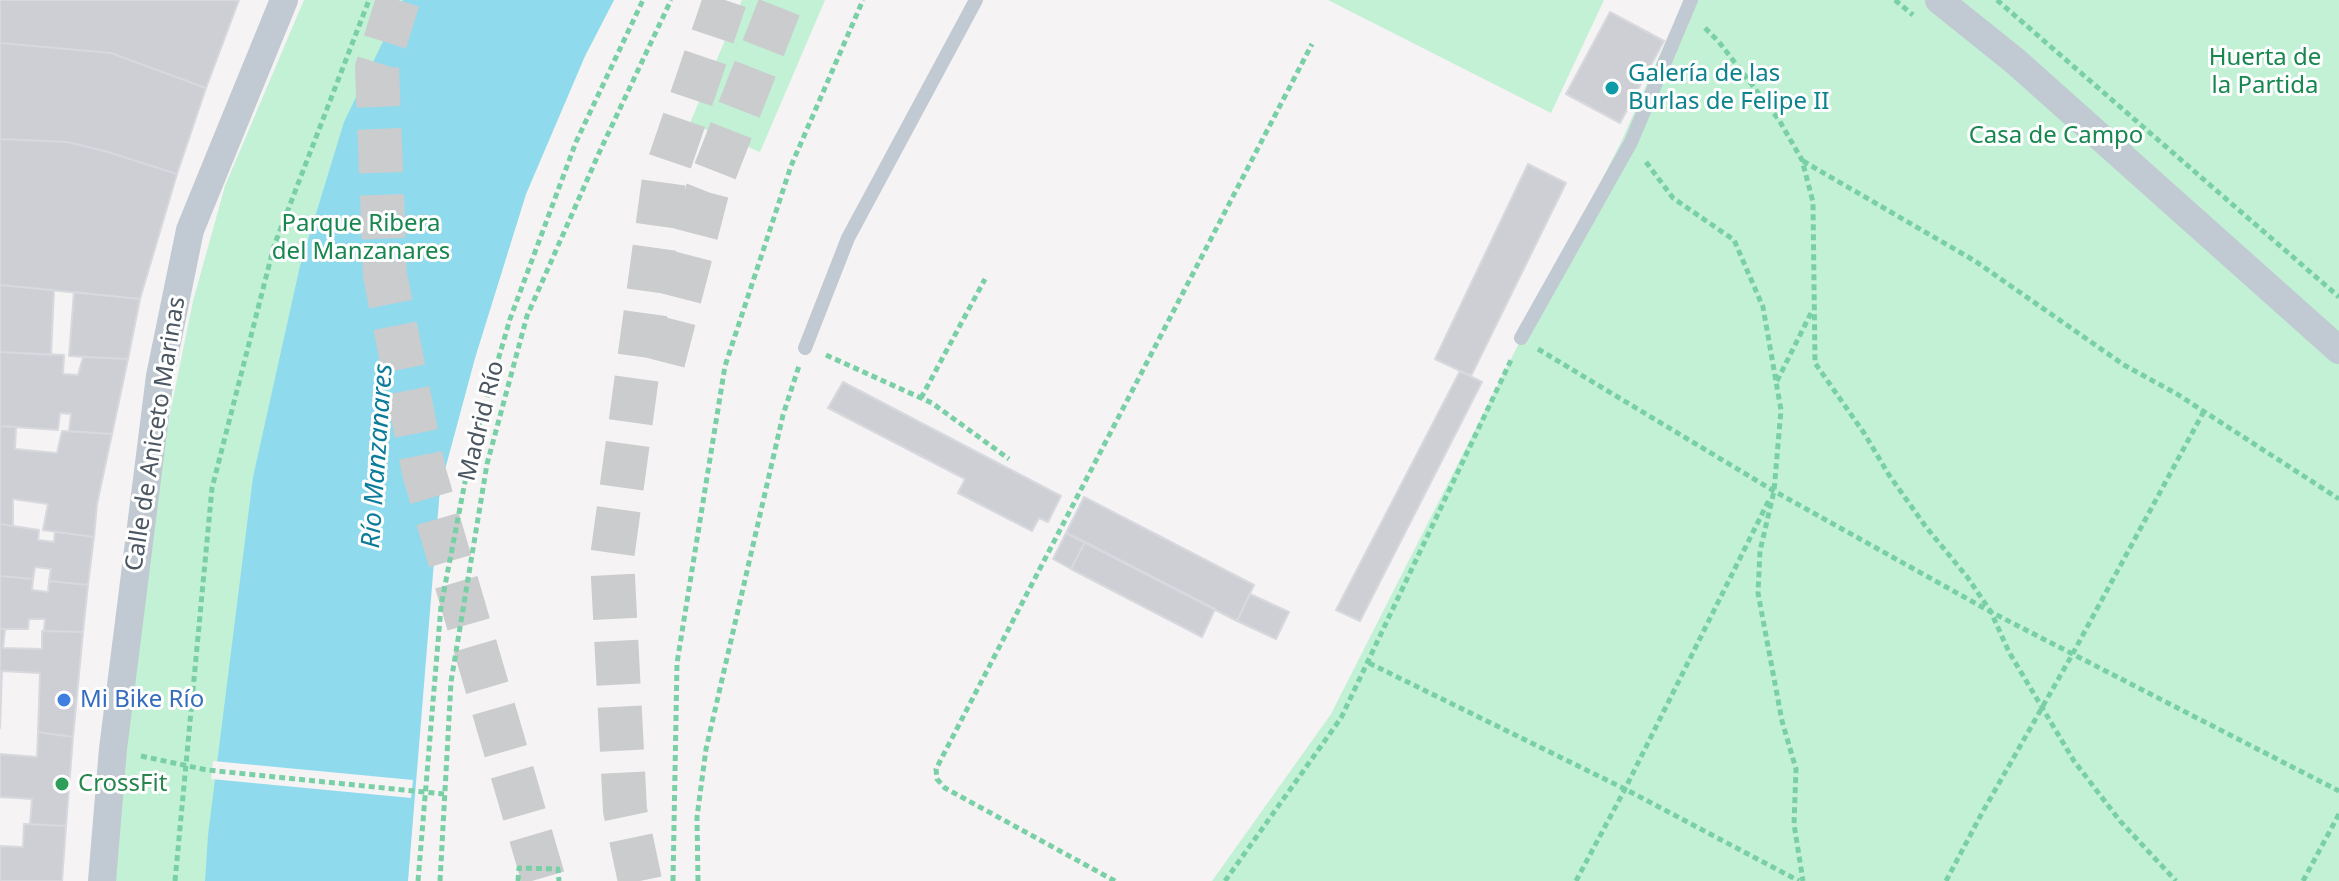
<!DOCTYPE html>
<meta charset="utf-8">
<style>
body{margin:0}
canvas{display:block;background:#f5f3f3}
</style>
<canvas width="2339" height="881"></canvas>
<script>
const g = document.querySelector('canvas').getContext('2d');
g.lineJoin = 'round';
function paint(path, color) { g.fillStyle = color; g.fill(path, 'evenodd'); }
function stroke(path, color, width, dash) { g.strokeStyle = color; g.lineWidth = width; g.lineCap = dash ? 'butt' : 'round'; g.setLineDash(dash || []); g.stroke(path); }
function label(font, color, halo, rows, align = 'center') {
  g.font = font + ' "Noto Sans",sans-serif'; g.lineWidth = 6; g.setLineDash([]); g.textBaseline = 'middle'; g.strokeStyle = halo; g.fillStyle = color; for (const [text, x, y, turn = 0] of rows) {
    g.save(); g.translate(x, y); g.rotate((+turn || 0) * Math.PI / 180); g.textAlign = isNaN(turn) ? turn : align; if (halo) g.strokeText(text, 0, 0); g.fillText(text, 0, 0); g.restore();
  }
}
paint(new Path2D(`
 M 304,0 L 614,0 L 585,56 L 526,194 L 475,358 L 440,488 L 403,881 L 115,881 L 122,774 L 166,433 L 193,301 L 225,186 Z
 M 742,0 L 825,0 L 760,152 L 690,123 Z
 M 1328,0 L 1604,0 L 1551,113 Z
 M 1684,0 L 2339,0 L 2339,881 L 1212,881 L 1331,714 L 1622,140 Z`), '#c3f1d5');
paint(new Path2D(`
 M 403,0 L 614,0 L 585,56 L 526,194 L 475,358 L 440,488 L 408,881 L 205,881 L 208,835 L 253,477 L 300,266 L 344,122 Z`), '#90daee');
paint(new Path2D(`
 M 213,761 L 413,780 L 411,798 L 211,779 Z`), '#f5f3f3');
const building = new Path2D(`
 M 0,0 L 239,0 L 206,88 L 111,53 L 0,43 Z
 M 1610,12 L 1664,41 L 1620,123 L 1566,94 Z
 M 0,43 L 111,53 L 206,88 L 177,174 L 108,152 L 67,142 L 0,139 Z
 M 0,139 L 67,142 L 108,152 L 177,174 L 140,299 L 0,285 Z
 M 1528,164 L 1566,183 L 1471,376 L 1435,359 Z
 M 0,285 L 54,290 L 51,355 L 0,352 Z
 M 74,292 L 140,299 L 128,359 L 69,356 Z
 M 0,352 L 64,355 L 63,374 L 78,375 L 83,357 L 128,359 L 112,434 L 69,431 L 71,414 L 60,413 L 58,430 L 0,426 Z
 M 1460,371 L 1482,382 L 1360,621 L 1336,610 Z
 M 843,382 L 1061,496 L 1048,522 L 1039,518 L 1032,531 L 958,493 L 965,479 L 828,408 Z
 M 0,426 L 16,427 L 15,449 L 57,453 L 62,431 L 112,434 L 97,504 L 94,537 L 43,530 L 48,504 L 13,499 L 13,526 L 0,524 Z
 M 1084,497 L 1254,585 L 1237,621 L 1066,533 Z
 M 0,524 L 39,530 L 38,540 L 54,542 L 55,532 L 94,537 L 88,585 L 49,581 L 51,569 L 35,567 L 33,579 L 0,576 Z
 M 1066,533 L 1085,542 L 1071,569 L 1053,559 Z
 M 1085,542 L 1215,609 L 1202,637 L 1071,569 Z
 M 0,576 L 33,579 L 32,590 L 48,592 L 49,581 L 88,585 L 83,632 L 44,631 L 45,619 L 29,619 L 28,629 L 0,629 Z
 M 1250,594 L 1289,612 L 1276,639 L 1237,621 Z
 M 0,629 L 5,629 L 3,648 L 42,649 L 42,631 L 83,632 L 73,737 L 38,732 L 40,673 L 2,671 L 0,728 Z
 M 38,732 L 73,737 L 66,826 L 30,824 L 32,799 L 0,797 L 0,754 L 37,757 Z
 M 24,824 L 66,826 L 62,881 L 0,881 L 0,846 L 23,847 Z`);
paint(building, '#cdcfd5');
stroke(building, '#d7d9de', 2);
stroke(new Path2D(`
 M 398,0 L 377,68 L 385,275 L 424,472 L 544,881
 M 663,362 L 707,192 L 782,0
 M 640,881 L 625,810 L 612,558 L 664,179 L 725,0`), '#caccce', 44, [44, 22]);
stroke(new Path2D(`
 M 1895,0 L 1913,15
 M 1997,0 L 2339,297
 M 1705,28 L 1719,42 L 1779,120 L 1802,160 L 1813,202 L 1815,363 L 1864,433 L 1889,475 L 1926,527 L 1968,578 L 1991,612 L 2009,652 L 2074,761 L 2120,821 L 2176,881
 M 1803,161 L 1975,261 L 2124,365 L 2177,394 L 2339,499
 M 1646,162 L 1673,198 L 1734,240 L 1763,307 L 1781,410 L 1774,491 L 1760,551 L 1758,593 L 1782,721 L 1796,769 L 1794,824 L 1803,881
 M 1538,349 L 1774,491 L 1991,612 L 2339,791
 M 826,355 L 932,403 L 1009,459
 M 1777,381 L 1812,311
 M 921,398 L 985,279
 M 1369,663 L 1625,789 L 1799,881
 M 141,756 L 207,770 L 444,794
 M 175,881 L 212,488 L 274,246 L 369,0
 M 418,881 L 441,606 L 470,456 L 510,319 L 576,142 L 643,0
 M 440,881 L 451,682 L 487,464 L 527,316 L 599,153 L 671,0
 M 518,881 L 519,868 L 558,869 L 559,881
 M 673,881 L 677,663 L 725,366 L 791,166 L 863,0
 M 698,881 L 697,817 L 706,749 L 783,415 L 799,366
 M 1115,881 L 945,788 L 937,779 L 936,769 L 1312,44
 M 1225,881 L 1341,718 L 1512,358
 M 1576,881 L 1625,789 L 1769,500
 M 1946,881 L 1982,813 L 2072,655 L 2204,411
 M 2303,881 L 2339,814`), '#7ad0a6', 5, [6, 4]);
stroke(new Path2D(`
 M 1521,338 L 1631,142 L 1691,0
 M 805,348 L 848,238 L 976,0`), '#c1cad2', 14);
stroke(new Path2D(`
 M 1939,0 L 2015,61 L 2339,350
 M 102,881 L 113,749 L 160,376 L 190,230 L 284,0`), '#c1cad2', 28);
for (const [x, y, r, color] of [
 [1612,88,8,"#0f9aa8"],
 [64,700,8,"#3f7fe0"],
 [62,784,8,"#2e9e5b"]
]) { const dot = new Path2D(); dot.arc(x, y, r, 0, 2 * Math.PI); g.fillStyle = color; g.fill(dot); stroke(dot, '#fff', 3); }
label('24px', '#17864f', '#fff', [
 ["Huerta de",2265,58],
 ["la Partida",2265,86],
 ["Casa de Campo",2056,136],
 ["Parque Ribera",361,224],
 ["del Manzanares",361,252]
]);
label('24px', '#0d838f', '#fff', [
 ["Galería de las",1628,74],
 ["Burlas de Felipe II",1628,102]
], 'left');
label('24px', '#4a5661', '#fff', [
 ["Madrid Río",482,421,-76],
 ["Calle de Aniceto Marinas",156,434,-81]
]);
label('24px', '#366cbe', '#fff', [
 ["Mi Bike Río",80,700]
], 'left');
label('24px', '#27864d', '#fff', [
 ["CrossFit",78,784]
], 'left');
label('italic 26px', '#0c7c9b', '#fff', [
 ["Río Manzanares",378,456,-86]
]);
</script>
